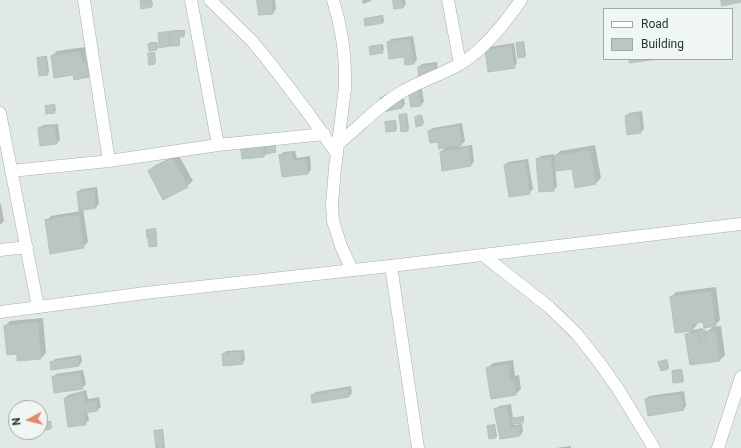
<!DOCTYPE html>
<style>
body{margin:0}
#map{position:relative;width:741px;height:448px;overflow:hidden;background:#e0e9e5;font-family:Roboto,sans-serif}
canvas{display:block}
.legend{position:absolute;left:603px;top:8px;width:130px;height:52px;box-sizing:border-box;background:#f0f6f3;border:1px solid #9eaaa6;margin:0;padding:5px 7px;list-style:none;font-size:12px;color:#223733}
.legend li{display:flex;align-items:center;gap:8px;height:20px}
.legend b{width:20px;border:1px solid #9eaaa6}
.north{position:absolute;left:8px;top:400px;width:40px;height:40px;box-sizing:border-box;background:#f0f6f3;border:1px solid #9eaaa6;border-radius:50%;rotate:263deg;font-size:11px;font-weight:700;line-height:16px;text-align:center;color:#223733}
.north::after{content:'';display:block;margin:auto;width:14px;height:18px;background:#e38964;clip-path:polygon(50% 0,100% 100%,50% 72%,0 100%)}
</style>
<div id="map">
<canvas width="741" height="448"></canvas>
<ul class="legend">
<li><b style="height:5px;background:#fff"></b>Road</li>
<li><b style="height:11px;background:#b9c6c1"></b>Building</li>
</ul>
<div class="north">N</div>
</div>
<script>
const g = document.querySelector('canvas').getContext('2d');
g.lineJoin = 'round';
function paint(path, color) { g.fillStyle = color; g.fill(path, 'evenodd'); }
function stroke(path, color, width, dash) { g.strokeStyle = color; g.lineWidth = width; g.lineCap = dash ? 'butt' : 'round'; g.setLineDash(dash || []); g.stroke(path); }
paint(new Path2D(`
 M 142,0 L 152,0 L 153,5 L 151,6 L 141,2 Z
 M 259,0 L 275,0 L 276,9 L 273,13 Z
 M 362,0 L 371,0 L 371,1 L 363,4 Z
 M 394,0 L 405,0 L 406,4 L 403,7 Z
 M 383,15 L 384,21 L 383,22 L 365,19 L 366,18 Z
 M 173,30 L 185,30 L 185,35 L 180,36 L 180,44 L 178,45 L 172,43 L 169,46 L 159,34 L 160,32 L 170,32 L 170,33 Z
 M 413,36 L 417,60 L 414,63 L 388,43 L 391,39 Z
 M 524,41 L 526,55 L 519,57 L 517,44 Z
 M 151,42 L 157,42 L 158,48 L 156,49 L 149,44 Z
 M 514,43 L 517,63 L 514,67 L 486,50 L 489,47 Z
 M 383,44 L 384,50 L 382,52 L 370,47 L 371,46 Z
 M 85,47 L 86,59 L 92,58 L 94,71 L 89,77 L 74,73 L 52,56 L 57,51 Z
 M 151,52 L 155,52 L 156,62 L 154,63 L 149,54 Z
 M 47,56 L 49,72 L 47,74 L 38,59 L 40,57 Z
 M 437,62 L 438,75 L 419,67 L 422,64 Z
 M 421,84 L 424,102 L 420,105 L 412,106 Z
 M 403,91 L 405,104 L 402,108 L 381,98 L 384,95 Z
 M 55,104 L 56,110 L 54,112 L 46,107 Z
 M 642,111 L 644,129 L 641,132 L 626,116 L 629,113 Z
 M 407,113 L 409,128 L 408,130 L 400,116 Z
 M 422,115 L 424,123 L 422,124 L 416,117 Z
 M 396,120 L 397,129 L 395,130 L 386,122 L 388,121 Z
 M 462,123 L 465,141 L 459,147 L 472,145 L 474,162 L 471,165 L 441,152 L 446,147 L 429,131 L 433,128 Z
 M 58,124 L 60,140 L 57,143 L 39,128 L 43,125 Z
 M 274,133 L 276,150 L 275,151 L 267,153 L 264,156 L 243,158 L 266,134 Z
 M 595,145 L 601,178 L 596,183 L 573,168 L 555,165 L 557,187 L 553,190 L 537,159 L 541,156 L 554,154 L 554,157 L 560,151 Z
 M 295,151 L 297,158 L 310,156 L 311,170 L 308,173 L 283,176 L 280,156 L 283,152 Z
 M 178,154 L 193,181 L 187,186 L 149,171 L 154,166 Z
 M 528,159 L 533,189 L 529,193 L 505,166 L 508,162 Z
 M 97,187 L 99,204 L 96,207 L 83,209 L 88,242 L 83,247 L 46,221 L 51,216 L 81,211 L 78,193 L 81,189 Z
 M 0,204 L 1,204 L 4,221 L 0,225 Z
 M 156,228 L 157,235 L 154,238 L 157,238 L 157,244 L 156,245 L 149,239 L 152,237 L 147,231 L 149,229 Z
 M 716,287 L 720,320 L 713,327 L 721,326 L 725,355 L 720,360 L 691,364 L 686,335 L 692,330 L 671,297 L 676,292 ZM 704,321 L 714,326 L 706,333 L 705,329 L 703,330 L 703,328 L 692,330 L 697,325 L 697,322 Z
 M 43,318 L 46,353 L 41,358 L 17,353 L 5,326 L 10,321 Z
 M 244,350 L 245,360 L 242,363 L 223,355 L 226,351 Z
 M 81,355 L 82,362 L 79,365 L 52,369 L 51,363 L 55,359 Z
 M 667,359 L 669,367 L 668,369 L 659,362 Z
 M 513,360 L 515,376 L 519,375 L 521,389 L 516,394 L 487,368 L 493,363 Z
 M 682,369 L 684,380 L 682,381 L 673,372 L 674,370 Z
 M 83,370 L 86,384 L 82,388 L 53,378 L 56,374 Z
 M 351,386 L 352,393 L 349,396 L 313,402 L 312,395 L 316,392 Z
 M 86,390 L 88,399 L 99,397 L 101,407 L 97,410 L 87,412 L 89,420 L 85,424 L 65,398 L 68,395 Z
 M 684,391 L 686,406 L 683,410 L 646,400 L 649,396 Z
 M 511,404 L 513,418 L 524,416 L 524,420 L 523,422 L 514,423 L 514,425 L 522,424 L 523,432 L 520,435 L 500,438 L 495,409 L 499,406 Z
 M 51,421 L 52,427 L 50,428 L 40,430 L 40,423 Z
 M 495,424 L 497,436 L 496,437 L 488,426 Z
 M 163,429 L 165,448 L 157,448 L 155,431 L 157,430 Z
 M 571,446 L 571,448 L 556,448 Z`), '#0003');
const building = new Path2D(`
 M 151,0 L 152,7 L 141,9 L 140,1 Z
 M 257,0 L 272,0 L 273,14 L 259,15 Z
 M 393,0 L 402,0 L 403,8 L 394,9 Z
 M 721,0 L 741,0 L 741,2 L 722,6 Z
 M 382,16 L 383,23 L 365,26 L 364,19 Z
 M 170,31 L 184,31 L 184,37 L 179,37 L 179,46 L 171,46 Z
 M 169,32 L 170,46 L 159,48 L 158,33 Z
 M 410,39 L 414,64 L 405,65 L 404,57 L 389,59 L 387,42 Z
 M 523,42 L 525,57 L 518,58 L 516,43 Z
 M 156,43 L 157,50 L 149,51 L 148,44 Z
 M 381,45 L 383,53 L 370,55 L 369,47 Z
 M 511,46 L 515,68 L 488,72 L 485,50 Z
 M 80,52 L 82,63 L 87,63 L 89,77 L 74,80 L 73,75 L 54,78 L 51,56 Z
 M 148,53 L 154,53 L 155,64 L 149,65 Z
 M 46,57 L 48,75 L 39,76 L 37,58 Z
 M 629,59 L 658,59 L 630,63 Z
 M 434,65 L 436,80 L 419,81 L 418,67 Z
 M 418,87 L 421,106 L 411,107 L 408,89 Z
 M 400,94 L 402,108 L 383,112 L 380,98 Z
 M 54,105 L 55,113 L 46,114 L 45,106 Z
 M 406,114 L 408,131 L 401,132 L 399,115 Z
 M 639,114 L 641,133 L 627,135 L 625,116 Z
 M 421,115 L 423,125 L 416,127 L 415,117 Z
 M 395,121 L 396,131 L 386,132 L 385,122 Z
 M 55,126 L 57,144 L 40,146 L 38,128 Z
 M 459,126 L 462,145 L 439,149 L 438,142 L 430,143 L 428,131 Z
 M 272,134 L 276,152 L 266,154 L 263,135 Z
 M 263,141 L 264,157 L 242,159 L 240,143 Z
 M 469,147 L 471,166 L 442,171 L 440,152 Z
 M 590,150 L 596,184 L 575,188 L 572,169 L 556,171 L 554,156 Z
 M 292,153 L 294,161 L 306,159 L 308,174 L 282,177 L 279,155 Z
 M 551,157 L 554,191 L 539,192 L 536,159 Z
 M 173,158 L 188,187 L 163,200 L 148,171 Z
 M 525,162 L 530,194 L 509,197 L 504,165 Z
 M 94,190 L 96,208 L 79,211 L 77,192 Z
 M 79,215 L 84,248 L 50,254 L 45,220 Z
 M 155,229 L 156,237 L 147,238 L 146,230 Z
 M 156,238 L 157,246 L 149,247 L 148,239 Z
 M 711,291 L 716,326 L 704,328 L 703,322 L 691,324 L 692,331 L 675,333 L 670,297 Z
 M 38,322 L 41,359 L 17,361 L 17,354 L 7,355 L 4,326 Z
 M 704,330 L 705,339 L 700,340 L 699,331 Z
 M 716,331 L 720,361 L 690,365 L 685,334 L 698,333 L 699,341 L 706,340 L 705,332 Z
 M 241,352 L 243,364 L 223,366 L 222,354 Z
 M 78,358 L 79,366 L 51,370 L 50,362 Z
 M 666,360 L 668,369 L 661,371 L 658,362 Z
 M 508,364 L 511,380 L 514,380 L 516,395 L 491,399 L 486,368 Z
 M 681,370 L 683,382 L 673,383 L 672,371 Z
 M 80,373 L 83,389 L 54,393 L 52,377 Z
 M 348,389 L 349,397 L 312,403 L 311,395 Z
 M 83,393 L 85,402 L 96,400 L 98,411 L 84,413 L 86,425 L 68,427 L 64,398 L 75,396 L 75,394 Z
 M 681,394 L 684,410 L 648,416 L 645,399 Z
 M 507,407 L 511,428 L 519,427 L 520,436 L 500,439 L 494,409 Z
 M 523,417 L 523,423 L 512,424 L 511,419 Z
 M 50,422 L 51,429 L 40,431 L 40,423 Z
 M 494,425 L 496,438 L 489,439 L 487,426 Z
 M 162,430 L 164,448 L 156,448 L 154,431 Z`);
paint(building, '#b9c6c1');
stroke(building, '#b3c2bc', 1);
const minor = new Path2D(`
 M 84,0 L 109,161
 M 191,0 L 218,145
 M 210,0 L 252,41 L 270,63 L 306,110 L 337,154
 M 333,0 C 342,28 346,59 345,88 L 335,168 L 332,204 L 333,221 L 341,246 L 352,270
 M 448,0 L 460,64
 M 0,113 L 38,307
 M 339,143 C 359,127 377,107 400,93 C 419,81 441,75 460,64 C 485,49 505,23 521,0
 M 11,171 L 109,161 L 218,145 L 324,134
 M 0,250 L 27,247
 M 483,255 L 549,307 L 576,333 L 599,362 L 618,389 L 654,448
 M 391,266 L 418,448
 M 718,448 L 741,377`);
const tertiary = new Path2D(`
 M 0,312 L 145,293 L 399,265 L 741,224`);
stroke(minor, '#a3b0ac', 13);
stroke(tertiary, '#a3b0ac', 13);
stroke(minor, '#fff', 12);
stroke(tertiary, '#fff', 12);
</script>
